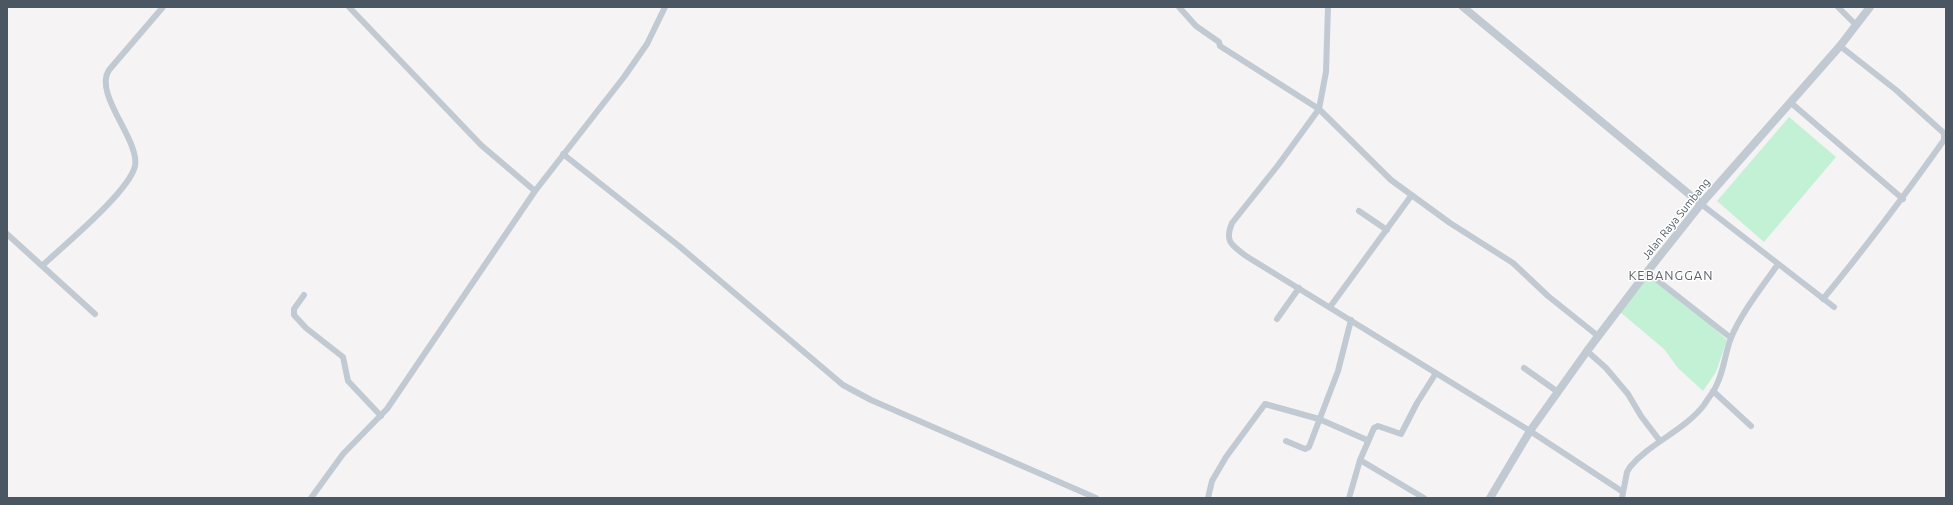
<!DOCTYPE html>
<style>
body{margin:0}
#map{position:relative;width:1953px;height:505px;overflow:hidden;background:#f5f3f3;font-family:Ubuntu,sans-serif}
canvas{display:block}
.frame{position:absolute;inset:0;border:8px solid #4a5661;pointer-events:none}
</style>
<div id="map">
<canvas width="1953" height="505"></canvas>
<div class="frame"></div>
</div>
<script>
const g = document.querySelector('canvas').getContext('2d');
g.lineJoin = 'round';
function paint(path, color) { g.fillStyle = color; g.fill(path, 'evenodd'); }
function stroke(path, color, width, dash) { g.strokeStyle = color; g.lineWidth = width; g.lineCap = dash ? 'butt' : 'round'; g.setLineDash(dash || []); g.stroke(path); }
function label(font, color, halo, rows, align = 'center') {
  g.font = font + ' Ubuntu,sans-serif'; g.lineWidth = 3; g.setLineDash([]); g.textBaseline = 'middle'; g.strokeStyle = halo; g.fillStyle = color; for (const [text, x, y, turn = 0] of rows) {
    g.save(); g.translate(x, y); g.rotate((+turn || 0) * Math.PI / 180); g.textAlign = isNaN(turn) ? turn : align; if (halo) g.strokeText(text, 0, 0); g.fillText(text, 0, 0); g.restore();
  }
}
paint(new Path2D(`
 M 1789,117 L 1836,157 L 1764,242 L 1717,201 Z
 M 1649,276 L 1706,321 L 1727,340 L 1716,372 L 1703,391 L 1678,368 L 1664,349 L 1620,312 Z`), '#c3f1d5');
stroke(new Path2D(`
 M 349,7 L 481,145 L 535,191
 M 1179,7 L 1196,26 L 1219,42 L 1220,46 L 1319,109 L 1391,180 L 1450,223 L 1513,263 L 1548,296 L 1598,336
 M 1328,7 L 1326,72 L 1319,109 L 1279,164 L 1232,223 C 1224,242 1232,245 1246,256 L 1530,431 L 1623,492
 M 1838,7 L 1856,25
 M 1840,46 L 1896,90 L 1946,135
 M 1790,102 L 1903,199
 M 563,154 L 679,246 L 843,385 L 871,400 L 1096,498
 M 1701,204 L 1834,307
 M 1359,211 L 1387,230
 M 7,234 L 95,314
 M 42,266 C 63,246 129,192 135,166 C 140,140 93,94 109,70 L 163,7
 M 1647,272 L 1731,338
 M 304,295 L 294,309 L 294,315 L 306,328 L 343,357 L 348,381 L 381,416
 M 1823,299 C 1866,247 1905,195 1944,140 L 1944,134
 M 1330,307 L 1411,196
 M 1277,319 L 1299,288
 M 1587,351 L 1606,368 L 1628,394 L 1641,416 L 1660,441
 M 1524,368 L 1558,392
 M 1713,391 L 1751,426
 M 1286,441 L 1305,449 L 1309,447 L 1338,371 L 1351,320
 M 1360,460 L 1424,498
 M 311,498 L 343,454 L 387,409 L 535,191 L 624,77 L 647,44 L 665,7
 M 1208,498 L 1212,481 L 1226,457 L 1265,404 L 1319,419 L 1367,440
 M 1349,498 L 1360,460 L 1374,428 L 1378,426 L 1401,434 L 1417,403 L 1436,373
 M 1622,498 L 1627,472 L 1630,467 C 1651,442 1684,431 1704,405 C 1708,398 1714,392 1717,384 C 1724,370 1725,353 1731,338 C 1741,313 1763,286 1778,264`), '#c1cad2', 6);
stroke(new Path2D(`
 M 1463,7 L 1701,204
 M 1490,498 L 1530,431 L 1587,351 L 1647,272 L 1701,204 L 1840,46 L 1870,7`), '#c1cad2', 8);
label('11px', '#4a5661', '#fff', [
 ["Jalan Raya Sumbang",1676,219,-51]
]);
g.letterSpacing = '1px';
label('13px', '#5f6368', '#fff', [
 ["KEBANGGAN",1671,276]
]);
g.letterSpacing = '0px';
</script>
